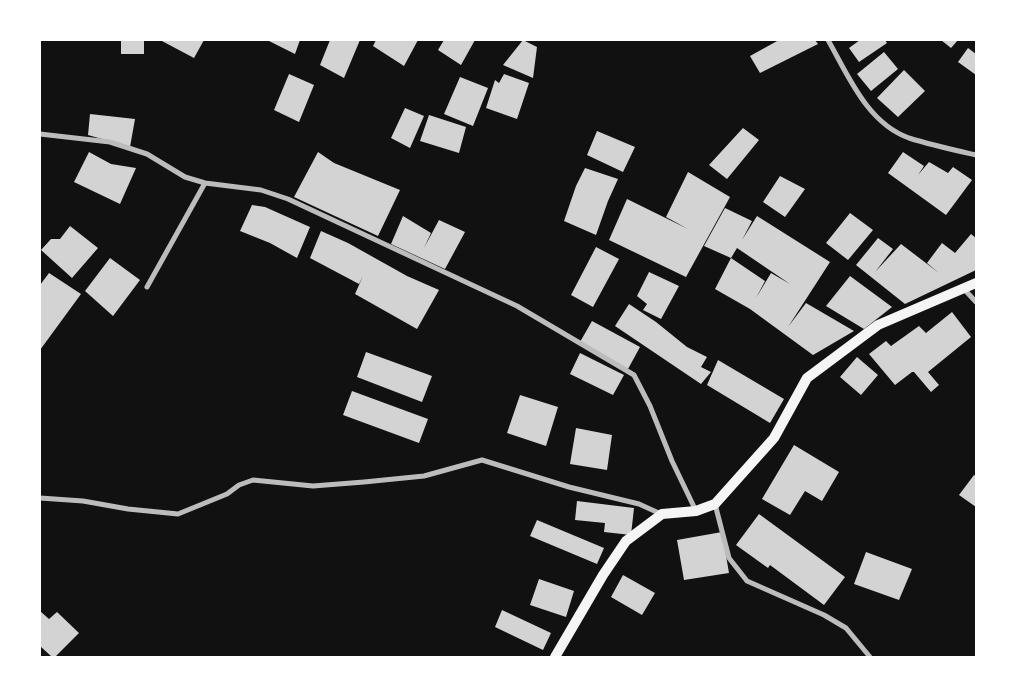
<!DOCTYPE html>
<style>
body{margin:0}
#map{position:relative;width:1016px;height:697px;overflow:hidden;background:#111;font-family:Karla,sans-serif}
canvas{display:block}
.frame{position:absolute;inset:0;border:41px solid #fff;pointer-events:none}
</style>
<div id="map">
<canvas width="1016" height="697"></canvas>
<div class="frame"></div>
</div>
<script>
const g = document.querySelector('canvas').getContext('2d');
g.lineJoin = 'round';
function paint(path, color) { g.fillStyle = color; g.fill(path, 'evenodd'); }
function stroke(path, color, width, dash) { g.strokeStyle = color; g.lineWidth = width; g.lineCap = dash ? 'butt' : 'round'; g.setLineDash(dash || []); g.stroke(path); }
paint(new Path2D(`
 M 121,40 L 144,40 L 144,54 L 121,54 Z
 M 160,40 L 204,40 L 194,58 Z
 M 267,40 L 300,40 L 295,54 Z
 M 330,40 L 360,40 L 344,78 L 320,65 Z
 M 376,40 L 418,40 L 404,66 L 373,46 Z
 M 444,40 L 475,40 L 461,65 L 438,50 Z
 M 523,40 L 537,47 L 533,78 L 503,65 Z
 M 779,40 L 815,40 L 818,44 L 760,73 L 750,56 Z
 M 860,40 L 885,40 L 887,43 L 859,62 L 849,48 Z
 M 941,40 L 958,40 L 951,48 Z
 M 968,48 L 976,54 L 976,75 L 958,62 Z
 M 884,52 L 898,69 L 871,91 L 857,74 Z
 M 904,70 L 925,91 L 898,117 L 877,98 Z
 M 289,74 L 314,85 L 299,122 L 274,110 Z
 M 504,74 L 529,83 L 517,119 L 486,108 L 495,80 L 499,83 Z
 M 460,77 L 488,88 L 473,126 L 444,114 Z
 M 405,108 L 424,116 L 410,148 L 391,138 Z
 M 90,114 L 135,119 L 130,147 L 88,135 Z
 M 429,115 L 466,127 L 459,153 L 420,141 Z
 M 743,128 L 759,140 L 727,179 L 709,165 Z
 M 597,131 L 635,147 L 623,172 L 587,155 Z
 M 89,152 L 111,164 L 136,168 L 120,204 L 74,182 Z
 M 318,152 L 334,163 L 400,190 L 378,236 L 294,197 Z
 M 903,152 L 924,166 L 918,175 L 929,162 L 948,173 L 953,167 L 972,180 L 946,215 L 888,173 Z
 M 585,168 L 618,179 L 608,201 L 596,235 L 564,221 L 576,186 Z
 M 688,172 L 730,197 L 686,277 L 609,240 L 627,199 L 688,229 L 666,217 Z
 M 780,176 L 805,189 L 785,217 L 763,202 Z
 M 252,205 L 265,207 L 310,227 L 297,258 L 270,243 L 240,231 Z
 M 725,208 L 752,221 L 742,240 L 757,216 L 830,262 L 788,327 L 806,303 L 854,331 L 813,355 L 750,309 L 715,289 L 731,258 L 765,281 L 756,298 L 771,273 L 790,284 L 737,248 L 731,258 L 704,246 Z
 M 850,213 L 873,230 L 848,260 L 826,243 Z
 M 403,216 L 431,233 L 424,248 L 439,220 L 465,232 L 445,269 L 391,244 Z
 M 70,226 L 98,248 L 72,278 L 41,250 L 51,239 L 60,239 Z
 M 321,231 L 348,243 L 407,276 L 439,290 L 417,329 L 355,294 L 363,276 L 359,284 L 310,258 Z
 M 971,234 L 976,238 L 976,270 L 905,304 L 856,265 L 878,238 L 893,249 L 875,272 L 901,244 L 939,273 L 927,263 L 942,243 L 955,253 Z
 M 596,247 L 619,259 L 593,307 L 571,295 Z
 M 110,258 L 140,280 L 113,316 L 85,291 Z
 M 649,272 L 679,286 L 661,319 L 643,310 L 647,304 L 637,296 Z
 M 49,273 L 81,294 L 40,350 L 40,285 Z
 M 850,276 L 892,307 L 864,329 L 826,306 Z
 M 629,304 L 656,322 L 687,347 L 707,357 L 701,367 L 711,372 L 701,384 L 615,326 Z
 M 952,312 L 971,337 L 928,372 L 939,385 L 931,392 L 914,372 L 912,372 L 895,385 L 869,354 L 886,341 L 891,346 L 919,326 L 926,333 Z
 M 592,321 L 640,347 L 628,369 L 580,342 Z
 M 366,352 L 432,376 L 422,402 L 357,377 Z
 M 580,353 L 624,375 L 613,395 L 570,374 Z
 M 857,357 L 878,375 L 861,395 L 840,377 Z
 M 718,360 L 784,399 L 770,423 L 707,385 Z
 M 352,391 L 428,419 L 419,443 L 343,415 Z
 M 520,395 L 558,407 L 546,446 L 507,433 Z
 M 576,428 L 612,435 L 607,470 L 570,464 Z
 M 794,445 L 839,472 L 822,501 L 805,491 L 790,515 L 762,499 Z
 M 974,475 L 976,476 L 976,507 L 959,495 Z
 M 577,501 L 634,508 L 631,535 L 604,532 L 605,523 L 575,520 Z
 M 759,514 L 845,577 L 824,605 L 770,565 L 768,568 L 736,545 Z
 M 537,520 L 604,548 L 597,564 L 530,536 Z
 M 722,532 L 729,573 L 684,580 L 677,540 Z
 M 866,552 L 912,569 L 899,600 L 854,584 Z
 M 623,575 L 655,593 L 642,615 L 611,597 Z
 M 539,579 L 574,591 L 566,617 L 530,605 Z
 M 502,610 L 551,633 L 543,650 L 495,627 Z
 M 40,611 L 49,619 L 57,612 L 79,633 L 55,657 L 52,657 L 40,646 Z`), '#d3d3d3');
stroke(new Path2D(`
 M 828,40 C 848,75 867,123 909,138 C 931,145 954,150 976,155
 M 40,134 L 110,142 L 147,154 L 185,177 L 205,183 L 261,190 L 288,199 L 517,306 L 634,375 L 650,406 L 672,461 L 696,511
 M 147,287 L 205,183
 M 963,288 L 976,302
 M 40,498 L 83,501 L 128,509 L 178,514 L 227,494 L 239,485 L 253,480 L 313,486 L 364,482 L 424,476 L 482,460 L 569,487 L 639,504 L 661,514
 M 715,504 L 729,558 L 747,581 L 824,615 L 846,628 L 870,657`), '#bcbcbc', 5);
stroke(new Path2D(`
 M 555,657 L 603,575 L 626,541 L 662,514 L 696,511 L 715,504 L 774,438 L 807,378 L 878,325 L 976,283`), '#f5f5f5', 10);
</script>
